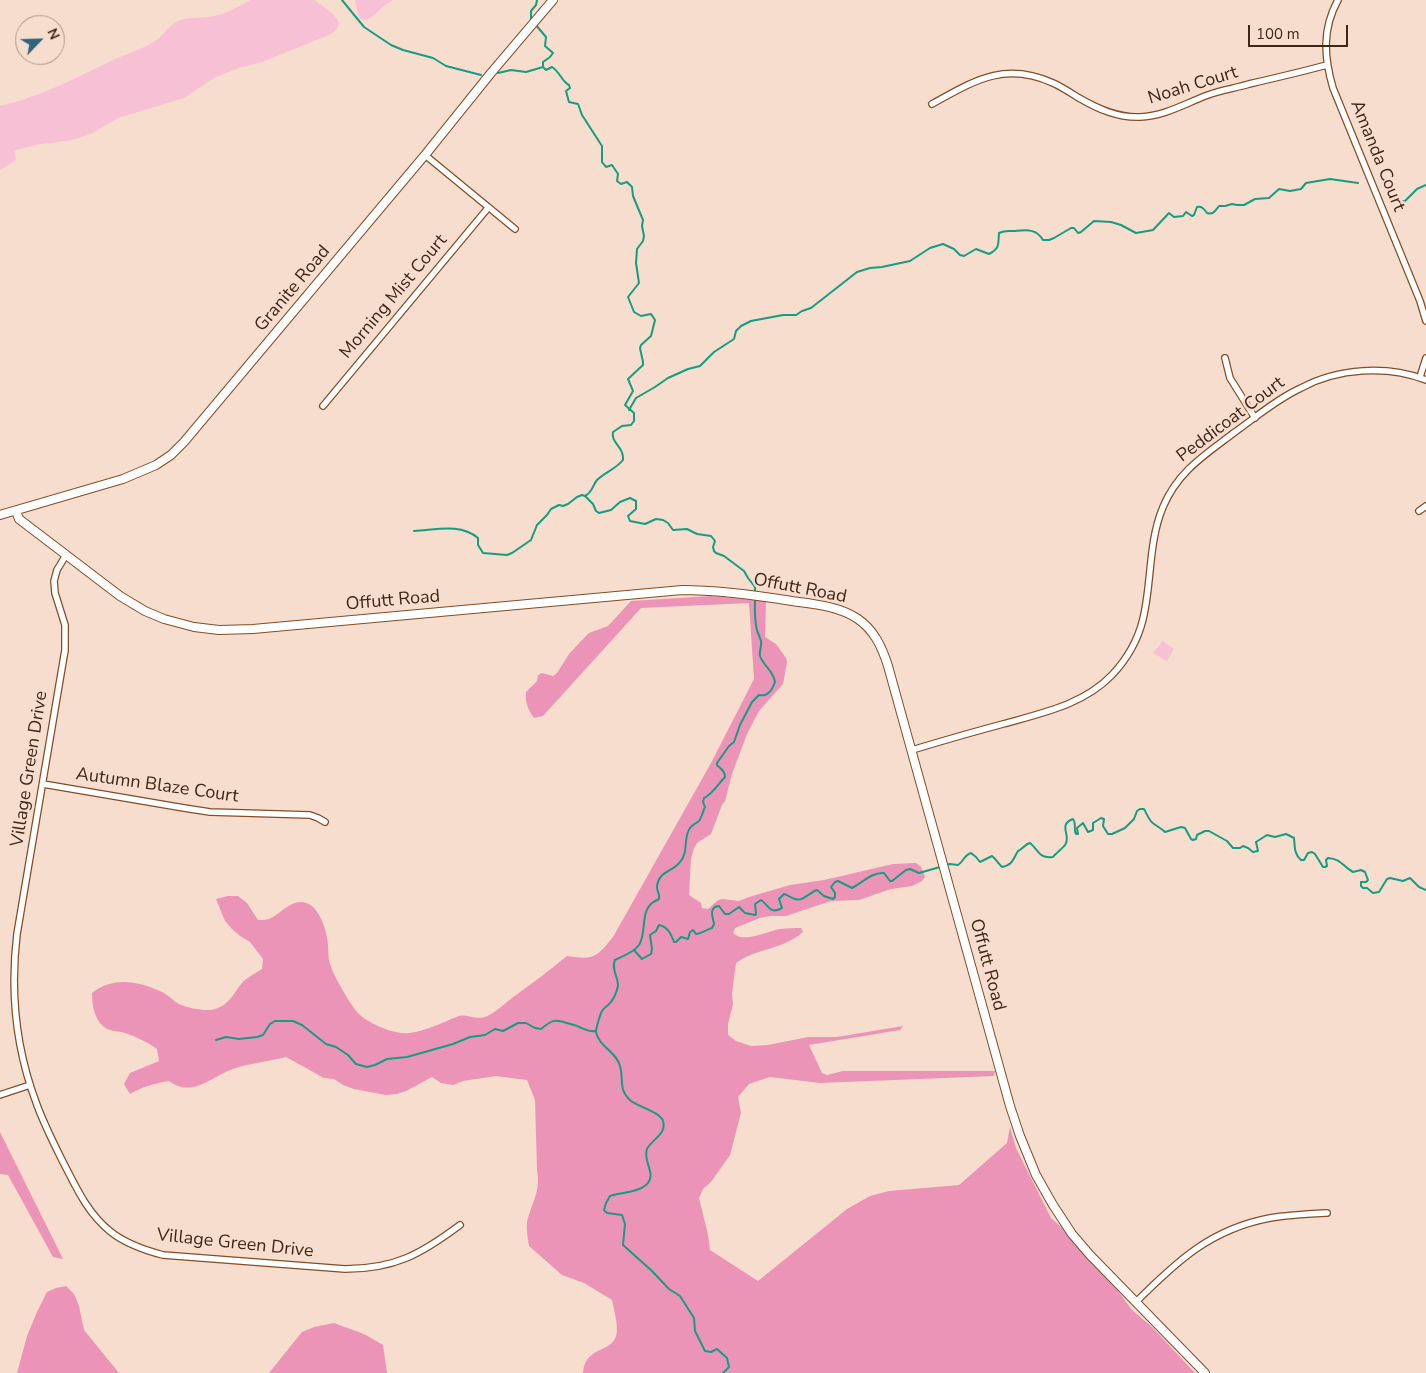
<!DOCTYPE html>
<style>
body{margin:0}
#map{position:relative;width:1426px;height:1373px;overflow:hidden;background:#f7ddcd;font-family:"Nunito Sans",sans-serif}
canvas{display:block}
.north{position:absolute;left:15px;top:15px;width:50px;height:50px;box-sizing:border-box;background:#f7ddcd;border:1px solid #ad9484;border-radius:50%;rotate:66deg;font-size:14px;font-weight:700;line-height:20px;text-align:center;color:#3f2717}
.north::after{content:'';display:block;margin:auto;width:18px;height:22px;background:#2f6480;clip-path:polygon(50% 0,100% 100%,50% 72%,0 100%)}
.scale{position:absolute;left:1248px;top:25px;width:100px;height:22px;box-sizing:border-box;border:2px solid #3f2717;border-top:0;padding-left:6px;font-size:15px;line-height:18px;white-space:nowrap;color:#3f2717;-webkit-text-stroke:4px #f7ddcd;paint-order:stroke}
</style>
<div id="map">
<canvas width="1426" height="1373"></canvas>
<div class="north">N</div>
<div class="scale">100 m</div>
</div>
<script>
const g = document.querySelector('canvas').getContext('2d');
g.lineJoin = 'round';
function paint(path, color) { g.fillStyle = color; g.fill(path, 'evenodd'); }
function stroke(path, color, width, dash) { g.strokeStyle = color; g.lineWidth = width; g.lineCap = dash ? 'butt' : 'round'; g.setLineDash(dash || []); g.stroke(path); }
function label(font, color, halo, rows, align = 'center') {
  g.font = font + ' "Nunito Sans",sans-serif'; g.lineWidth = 5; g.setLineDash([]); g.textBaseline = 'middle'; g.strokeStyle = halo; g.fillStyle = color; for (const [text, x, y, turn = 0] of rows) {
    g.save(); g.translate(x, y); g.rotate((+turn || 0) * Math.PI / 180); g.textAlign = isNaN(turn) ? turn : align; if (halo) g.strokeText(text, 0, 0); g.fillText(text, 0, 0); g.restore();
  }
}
paint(new Path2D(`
 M 250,0 L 315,0 L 334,15 L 339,23 C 338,29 334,32 329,35 L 262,62 L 239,68 L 214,78 L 184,98 L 118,118 L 91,134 L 72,140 L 35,145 L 17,150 L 14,151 L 16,159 L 15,161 L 0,170 L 0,106 C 40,97 76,78 113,60 C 126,54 140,50 152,43 C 162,38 167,26 178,21 C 187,17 199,18 208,17 C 224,15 237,8 250,0 Z
 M 355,0 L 393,0 C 380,6 378,15 366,20 L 360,18 L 358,14 Z
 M 1163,641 L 1174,649 L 1167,661 L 1153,653 Z`), '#f8c0d5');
paint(new Path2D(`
 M 710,596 L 766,601 L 765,637 L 776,644 L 786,658 L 787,662 L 783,684 L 759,711 L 747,734 L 732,774 L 725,801 L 722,805 L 711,834 L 697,843 L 694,848 L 691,859 L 689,895 L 701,903 L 702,908 L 708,909 L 718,900 L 723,899 L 739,901 L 749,897 L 790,885 L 824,880 L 893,864 L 916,863 L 921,867 L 925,877 L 922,881 L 912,886 L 891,889 L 859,900 L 831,901 L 786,916 L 770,916 L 760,918 L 735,928 L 733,933 C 744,944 767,931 780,929 C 787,928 794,928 801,928 L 803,932 C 782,950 757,948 736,963 L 732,993 L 733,1004 L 728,1024 L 728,1035 L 736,1041 L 751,1046 L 768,1045 L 808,1037 L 837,1037 L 903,1026 L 900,1030 L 809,1045 L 822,1073 L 827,1075 L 843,1071 L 995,1071 L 994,1076 L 820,1083 L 770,1077 L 749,1084 L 738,1097 L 741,1113 L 730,1155 L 711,1182 L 703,1189 L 699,1198 L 708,1235 L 710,1250 L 758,1281 L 847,1209 L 870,1196 L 889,1191 L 959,1185 L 1007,1143 L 1010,1127 L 1016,1148 L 1051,1218 L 1070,1235 L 1087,1257 L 1116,1288 L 1132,1310 L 1152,1327 L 1195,1373 L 583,1373 C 585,1346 611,1353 616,1336 C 619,1328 614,1310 612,1300 L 584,1283 L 562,1275 L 529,1246 C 528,1239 526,1229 527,1222 C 532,1202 541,1191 537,1170 L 535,1100 L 527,1080 L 496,1076 L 463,1081 L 453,1085 L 441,1083 L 432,1077 L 406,1091 L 397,1094 L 386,1095 L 354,1089 L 343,1085 L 334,1079 L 324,1078 L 286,1057 C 269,1061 252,1063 236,1068 C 212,1075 194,1099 169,1081 C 155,1083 142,1087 130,1094 L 124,1084 L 130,1073 L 159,1061 L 157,1049 C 147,1042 137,1037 125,1033 C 120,1031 115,1032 110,1030 C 95,1025 92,1006 92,993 C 113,976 139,981 162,992 C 169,995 174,1002 181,1005 C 188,1008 208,1012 215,1009 C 232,1004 234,990 245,980 C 250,976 256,973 262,969 L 263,959 L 250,942 L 240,936 L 232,929 L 225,921 L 216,899 L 228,896 L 238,896 L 247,903 L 258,920 C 261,920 266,920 269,919 C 281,914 292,898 306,903 C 318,906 325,926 327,937 C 329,947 327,957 331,967 C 335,978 350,1004 358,1013 C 367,1023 395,1035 409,1033 C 427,1031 443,1022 459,1016 C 467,1014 475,1020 485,1017 C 497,1012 506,1002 516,995 C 533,983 550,970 567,956 C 594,960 596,958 613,937 L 711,763 L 754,679 L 749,603 L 641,608 L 543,716 L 534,718 C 528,710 525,702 526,692 L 537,681 L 538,675 L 542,673 L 553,676 L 557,673 L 569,654 L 581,641 L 589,633 L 608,626 L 631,601 Z
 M 0,1132 L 63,1259 L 53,1257 L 8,1175 L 0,1174 Z
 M 66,1286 L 74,1294 L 79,1306 L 84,1330 L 119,1373 L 17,1373 L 27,1336 L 37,1312 L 47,1292 L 56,1288 Z
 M 334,1323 L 364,1334 L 383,1345 L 387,1373 L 269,1373 L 302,1332 L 314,1327 Z`), '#ec94b8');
stroke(new Path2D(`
 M 342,0 L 364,27 L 391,45 L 403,50 L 433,58 L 446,66 L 481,75
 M 531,20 L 531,11 L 536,5 L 537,0
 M 535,24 L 546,37 L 545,46 L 553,53 L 550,57 L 543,62 L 543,66
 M 1388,197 L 1399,202 L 1405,201 L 1417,189 L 1426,185
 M 629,410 L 636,398 L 655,387 L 668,378 L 688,369 L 700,366 L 714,352 L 734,339 L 736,331 L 741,326 L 751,321 L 783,315 L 796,315 L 802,311 L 811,308 L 857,272 L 870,268 L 882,267 L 910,261 L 930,248 L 943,244 L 954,249 L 960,255 L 964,256 L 976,249 L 989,254 C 1000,248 998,245 999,233 C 1005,230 1008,231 1014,231 C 1026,230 1036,228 1043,240 L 1049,240 L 1054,238 L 1071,228 L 1074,228 L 1078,233 L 1081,232 L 1094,221 L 1111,222 L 1121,225 L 1136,233 L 1153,230 L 1169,213 L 1174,217 L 1183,216 L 1186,212 L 1192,216 L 1194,215 L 1197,207 C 1202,206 1204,209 1207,213 C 1213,215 1215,211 1219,206 L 1225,206 L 1232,204 L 1237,205 L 1244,205 L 1255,199 L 1269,198 L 1279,189 L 1290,191 L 1301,189 L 1306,183 L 1330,179 L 1358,183
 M 585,496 L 593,504 L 596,511 L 599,513 L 611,510 L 620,502 L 630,498 L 636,501 L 636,509 L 628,516 L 630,521 L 645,524 L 656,519 L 663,520 L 668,523 L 673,530 L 687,529 L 697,534 L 711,536 L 715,541 L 713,547 L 714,551 L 716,553 L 724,556 L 744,571 L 748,578 L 755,587 L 755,594
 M 414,531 C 436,530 460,523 478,538 L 478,545 L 483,553 L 507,555 L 512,553 L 531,540 L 537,525 L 547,515 L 551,509 L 559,505 L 563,506 L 568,504 L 577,497 L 582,495 L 585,496 C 593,492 592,486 597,480 C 605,472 616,469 623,460 C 624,446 611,444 613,432 L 622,426 L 631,425 L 634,421 L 634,413 L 625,405 L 633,391 L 628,379 L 643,365 L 643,362 L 640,348 L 641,345 L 651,336 L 655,320 L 651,314 L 641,316 L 634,312 L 628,297 L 639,283 L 636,263 L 637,249 L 643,241 L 644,236 L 642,226 L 643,220 L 633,196 L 632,187 L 627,182 L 621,184 L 617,181 L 618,174 L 612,165 L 606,167 L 602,162 L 602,146 L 582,115 L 578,104 L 569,102 L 566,91 L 570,88 L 569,85 C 562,82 560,72 552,67 L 546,70 L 543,67 L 526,72 L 511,70 L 498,73
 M 944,865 L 950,864 L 958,865 C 964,861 964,855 971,853 L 976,857 L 980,862 L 992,856 C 996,859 998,863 1002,867 C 1013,865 1013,859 1018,851 C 1023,849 1025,844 1030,843 C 1039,850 1038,859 1053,857 C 1056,853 1062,849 1065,845 C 1072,836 1057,825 1073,819 C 1077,824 1073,829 1076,834 L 1078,834 L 1077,828 L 1083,823 L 1088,832 L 1093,830 L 1093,823 L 1101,818 L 1104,819 L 1103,826 L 1108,834 L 1112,834 L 1125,828 L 1134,819 L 1137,811 L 1140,809 L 1144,809 C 1147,814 1149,821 1154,824 C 1158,827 1161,828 1165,832 L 1181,827 L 1185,828 L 1191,839 L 1193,840 L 1196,839 L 1197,835 L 1205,831 L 1209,831 L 1227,841 L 1233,848 L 1240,848 L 1243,846 L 1248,848 L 1253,852 L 1258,851 L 1256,842 L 1267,835 L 1275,837 L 1286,834 L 1294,838 C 1295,847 1294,854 1301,860 L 1304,860 L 1308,853 L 1312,852 L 1315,854 L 1323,867 L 1325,867 L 1327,866 L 1326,860 L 1328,858 C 1342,859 1342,866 1353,872 L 1361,870 L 1365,872 L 1368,880 L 1366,882 L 1361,882 L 1361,886 L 1363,888 L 1367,888 L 1373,893 L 1379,892 L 1387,879 L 1390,878 L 1403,881 L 1410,878 L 1419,887 L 1426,890
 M 634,950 L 642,959 L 651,954 L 652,949 L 650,935 L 656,931 L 659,925 C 668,927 671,934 674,942 L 676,942 L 681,937 L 688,939 L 690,932 L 693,930 L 696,934 C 700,934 708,929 712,928 L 714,924 C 713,918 708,907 719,906 L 725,914 L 729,914 L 739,907 L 745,913 L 755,915 L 756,914 L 755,904 L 761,900 C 769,905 769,915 782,908 L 779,899 L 784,894 C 788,895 791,898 795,899 C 803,902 810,892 817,890 L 824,896 L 833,899 L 835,897 L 835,893 L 831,887 L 835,882 L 838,881 L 852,888 C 862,883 872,872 884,873 L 890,881 L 892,881 L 906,870 L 910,869 L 919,873 L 940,867
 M 216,1040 L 226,1037 L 239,1039 L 257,1037 L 263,1035 L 270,1024 L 275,1021 L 293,1021 L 302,1025 L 326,1044 L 336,1047 L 348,1055 L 356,1064 L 367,1067 L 375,1065 L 387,1059 L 407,1057 L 453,1044 L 470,1037 L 485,1035 L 495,1029 L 503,1031 L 518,1023 L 526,1023 L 535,1028 L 541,1029 C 552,1020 554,1019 567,1023 C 571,1024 576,1025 579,1027 C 585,1029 588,1032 595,1031
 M 723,1373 L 729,1367 L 727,1358 L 717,1349 L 711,1352 L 705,1351 L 695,1331 L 694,1318 L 680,1296 L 669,1289 L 652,1271 L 623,1245 L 625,1224 L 622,1215 L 607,1213 L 604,1210 L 606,1203 L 610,1196 C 621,1192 637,1193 646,1185 C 658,1174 642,1162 647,1149 C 652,1139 667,1134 663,1121 C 660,1112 639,1107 631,1101 C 618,1090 624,1080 620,1066 C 617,1052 599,1047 596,1032 C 596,1028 600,1015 602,1011 C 604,1007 608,1006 610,1003 C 614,999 617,990 618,986 C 618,976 611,969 615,960 C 623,956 633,953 639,945 C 647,933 640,913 652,903 C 655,901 657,900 659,899 C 660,894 657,892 657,887 C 658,871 673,872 680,862 C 688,853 684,842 688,832 C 690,825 694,825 699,821 C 702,817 703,811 705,807 L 703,802 L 704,798 C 711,796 719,783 725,777 C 725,771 721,769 717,765 L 717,763 L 729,746 L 734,742 L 740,725 L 752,702 L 759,695 C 768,697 772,690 775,682 C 773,670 764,667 760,656 C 759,651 762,646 761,641 C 760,637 758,634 757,630 C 754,619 755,610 755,599`), '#159d82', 2);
const street = new Path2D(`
 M 1338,0 C 1322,29 1324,57 1333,88 L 1420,301 L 1426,321
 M 932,104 C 974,81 1004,61 1053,83 C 1062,87 1071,93 1079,98 C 1098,109 1118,118 1140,117 C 1165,116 1186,103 1208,95 C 1221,90 1236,88 1249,84 C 1275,78 1301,72 1327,65
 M 425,155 L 515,229
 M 1225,358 L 1230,378 L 1255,418
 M 1420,377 L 1426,358
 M 323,406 L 488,208
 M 1419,511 L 1426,506
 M 66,555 L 57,570 L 54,581 L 55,593 L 65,625 L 65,650 L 17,934 C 10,992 16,1050 37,1105 C 44,1124 53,1142 62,1160 C 76,1187 87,1213 111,1232 C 126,1244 144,1250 163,1255 L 345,1269 C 395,1269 421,1254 460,1225
 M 912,750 C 942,741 973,732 1003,724 C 1042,713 1083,705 1112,675 C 1127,659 1138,640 1143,619 C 1152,582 1148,543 1163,507 C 1178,471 1205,455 1235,432 C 1256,417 1277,399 1301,388 C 1338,368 1387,365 1426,380
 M 43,784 L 184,808 L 210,812 L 310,815 L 318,818 L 325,822
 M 0,1095 L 30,1085
 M 1136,1302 C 1177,1261 1211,1229 1270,1218 C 1288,1215 1308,1214 1327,1213`);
const secondary = new Path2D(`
 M 16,511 L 19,519 L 120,596 L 145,611 L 164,619 L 194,627 L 219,630 L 253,629 L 682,590 C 719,590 755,595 792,601 C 814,604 839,606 858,619 C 874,630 882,647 888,666 L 1010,1106 L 1020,1136 L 1036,1175 L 1053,1205 L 1072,1234 L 1090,1255 L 1205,1373
 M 0,515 L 123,479 L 156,465 L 171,455 L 184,442 L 393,193 L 425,155 L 491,73 L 553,0`);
stroke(street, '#834d26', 8);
stroke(secondary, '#834d26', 10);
stroke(street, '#fff', 5.5);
stroke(secondary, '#fff', 8);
label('18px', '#3f2717', '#f7ddcd', [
 ["Noah Court",1193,86,-17],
 ["Amanda Court",1377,156,68],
 ["Granite Road",293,289,-50],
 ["Morning Mist Court",394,297,-50],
 ["Peddicoat Court",1231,420,-37],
 ["Offutt Road",800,589,11],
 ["Offutt Road",393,601,-5],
 ["Village Green Drive",30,769,-81],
 ["Autumn Blaze Court",157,786,8],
 ["Offutt Road",987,965,75],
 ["Village Green Drive",235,1244,6]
]);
</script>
